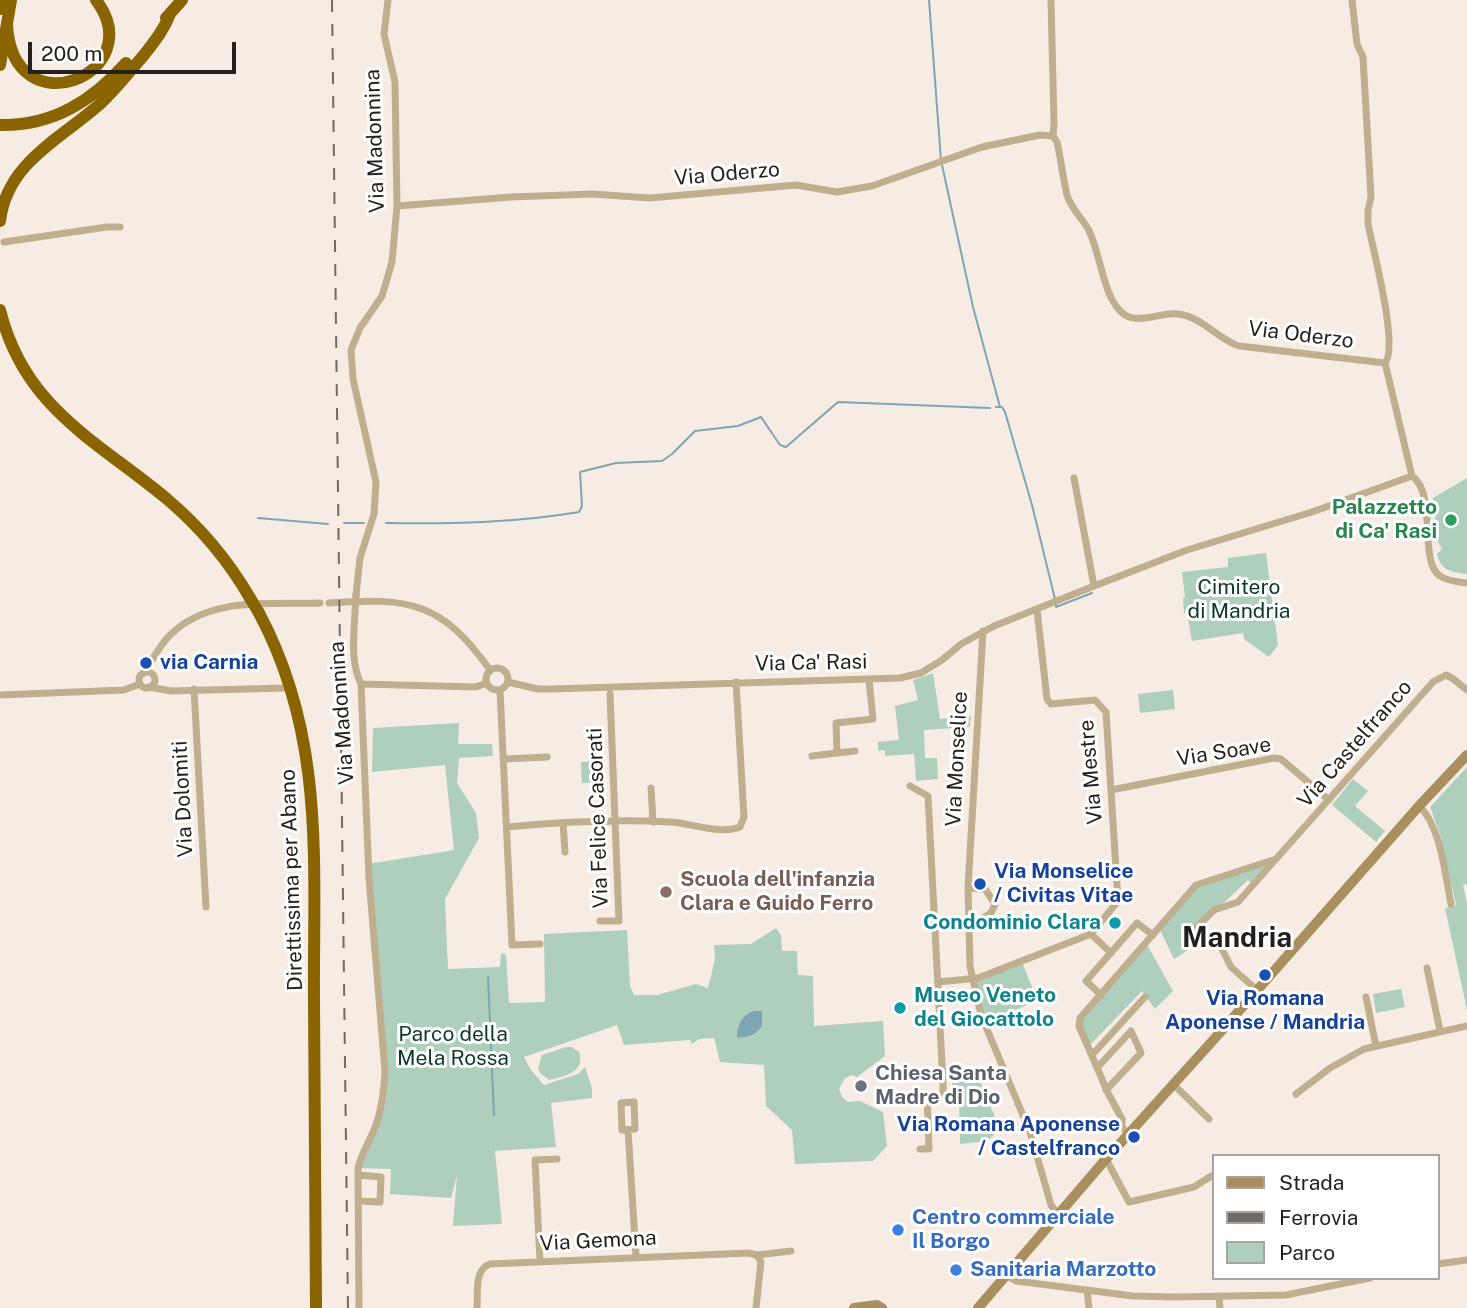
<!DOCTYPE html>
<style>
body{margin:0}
#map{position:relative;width:1467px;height:1308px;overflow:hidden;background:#f7ece4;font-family:"Public Sans",sans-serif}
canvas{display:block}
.legend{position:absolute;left:1212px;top:1154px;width:228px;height:126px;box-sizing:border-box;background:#fff;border:2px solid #a7a5a4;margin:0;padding:9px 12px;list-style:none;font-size:21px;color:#231f1c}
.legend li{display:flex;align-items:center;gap:14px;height:35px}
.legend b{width:35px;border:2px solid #a7a5a4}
.scale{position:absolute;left:28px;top:42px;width:208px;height:32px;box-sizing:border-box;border:4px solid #231f1c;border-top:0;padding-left:9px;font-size:21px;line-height:24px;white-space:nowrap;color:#231f1c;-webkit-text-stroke:5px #fff;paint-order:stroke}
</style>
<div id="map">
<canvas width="1467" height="1308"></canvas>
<ul class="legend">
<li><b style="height:9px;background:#a98f5e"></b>Strada</li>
<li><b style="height:9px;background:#716a65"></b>Ferrovia</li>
<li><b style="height:19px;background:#aecfbc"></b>Parco</li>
</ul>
<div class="scale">200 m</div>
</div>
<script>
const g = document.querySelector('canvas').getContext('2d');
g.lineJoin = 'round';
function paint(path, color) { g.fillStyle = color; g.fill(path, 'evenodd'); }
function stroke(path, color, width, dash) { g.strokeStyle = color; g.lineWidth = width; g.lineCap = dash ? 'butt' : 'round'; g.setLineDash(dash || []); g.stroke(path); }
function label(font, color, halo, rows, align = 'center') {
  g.font = font + ' "Public Sans",sans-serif'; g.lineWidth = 6; g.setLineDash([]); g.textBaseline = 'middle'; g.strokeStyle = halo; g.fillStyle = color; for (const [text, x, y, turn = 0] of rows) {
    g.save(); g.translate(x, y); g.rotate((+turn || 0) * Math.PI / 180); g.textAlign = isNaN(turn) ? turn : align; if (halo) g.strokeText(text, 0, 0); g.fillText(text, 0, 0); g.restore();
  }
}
paint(new Path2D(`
 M 1467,478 L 1467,574 C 1451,572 1441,571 1437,554 L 1442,549 L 1438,542 L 1433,498 Z
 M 1266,553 L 1278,645 L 1269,657 L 1244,639 L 1243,633 L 1192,641 L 1187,613 L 1184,613 L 1183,598 L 1185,597 L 1182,572 L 1228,567 L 1228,558 Z
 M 933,673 L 940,719 L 971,716 L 970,727 L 924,730 L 925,758 L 937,758 L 938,779 L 916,781 L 914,754 L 885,756 L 885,750 L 878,751 L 878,742 L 899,740 L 895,706 L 918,700 L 913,680 Z
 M 1173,690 L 1175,709 L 1140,713 L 1138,694 Z
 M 459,723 L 458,744 L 492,744 L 493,756 L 459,758 L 457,783 L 476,813 L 479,838 L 445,899 L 448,969 L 500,967 L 501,953 L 506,954 L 509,1003 L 545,1002 L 544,934 L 627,930 L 630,986 L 634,995 L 657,995 L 696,984 L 708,988 L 715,959 L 714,945 L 751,944 L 776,928 L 781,935 L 782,951 L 797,951 L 798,975 L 813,976 L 814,1026 L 883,1021 L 885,1056 L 857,1077 L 852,1075 L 845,1078 L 839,1089 L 842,1097 L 848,1102 L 860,1101 L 883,1112 L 887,1146 L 873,1161 L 795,1164 L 792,1130 L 766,1106 L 764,1065 L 720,1062 L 714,1038 L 699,1039 L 692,1044 L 690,1040 L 624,1045 L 617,1025 L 524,1057 L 531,1070 L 544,1085 L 578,1074 L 585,1067 L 592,1088 L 592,1098 L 551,1103 L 556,1147 L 495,1151 L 502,1224 L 453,1226 L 457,1176 L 451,1198 L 390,1194 L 391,1169 L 358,1168 L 376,1124 L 384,1084 L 368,864 L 454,850 L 445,765 L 372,772 L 373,728 Z
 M 602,761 L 603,782 L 582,783 L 581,762 Z
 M 1467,767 L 1467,884 L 1463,885 L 1467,903 L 1467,1010 L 1445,908 L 1456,905 L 1440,834 L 1430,807 Z
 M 1353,779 L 1368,791 L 1355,806 L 1385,831 L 1376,842 L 1332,805 Z
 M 1276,859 L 1253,885 L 1248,880 L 1191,934 L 1196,938 L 1185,952 L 1174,959 L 1159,928 L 1196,885 Z
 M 1146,943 L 1173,991 L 1155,1009 L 1142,991 L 1088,1047 L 1080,1018 Z
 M 1022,962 L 1037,1000 L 985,1025 L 972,979 Z
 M 1401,989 L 1405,1007 L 1376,1013 L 1373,994 Z
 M 566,1047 L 572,1047 L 579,1052 C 586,1072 565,1076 549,1080 L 540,1073 L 538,1068 L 542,1055 Z
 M 952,1069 L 975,1069 L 1000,1129 L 987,1141 L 960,1144 L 959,1095 L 952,1094 Z`), '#aecfbc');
paint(new Path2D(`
 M 754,1011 L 762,1011 L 762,1026 C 755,1035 749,1038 737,1037 C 737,1025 742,1015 754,1011 Z`), '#7da5b4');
stroke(new Path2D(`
 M 929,0 L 941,160
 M 942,165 L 973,307 L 1000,407
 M 996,407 L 1002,407 L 1005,412 L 1032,505 L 1055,599
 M 258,518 L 328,524
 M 344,523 L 364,523
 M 386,523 C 451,524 515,523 579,512 L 582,506 L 580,472 L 616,463 L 662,461 L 672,454 L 695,431 L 738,426 L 761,417 L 780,445 L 786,447 L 838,402 L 990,408
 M 1056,604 L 1056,607 L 1092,593
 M 488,977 L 494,1115`), '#7da5b4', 2);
stroke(new Path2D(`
 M 1051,0 L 1054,123 L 1053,136
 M 1352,0 L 1357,44 L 1363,57 L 1371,197 L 1368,210 L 1368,224 C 1373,250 1399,346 1385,363
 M 397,206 L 511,197 L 592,194 L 650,198 L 796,185 L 837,192 L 872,186 L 982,147 L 1040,135 L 1053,136 L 1057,142 C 1061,160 1063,178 1067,195 C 1071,208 1080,216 1087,227 C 1101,250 1102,300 1125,315 C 1140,324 1162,312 1178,314 C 1203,317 1217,339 1239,346 L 1385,363 L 1412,476
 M 4,242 L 107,227 L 120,227
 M 1412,476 C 1438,494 1418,562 1440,576 C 1447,581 1458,582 1467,583
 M 1074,478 L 1094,586
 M 356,595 L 360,558 L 374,514 L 376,482 L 353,379 L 351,350 L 360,328 L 382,296 L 392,262 L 397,206 L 395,82 L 384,34 L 388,0
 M 329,603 C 409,597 442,602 490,670
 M 355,612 C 354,637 350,661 361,684 L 369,878 L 385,1072 C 384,1089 382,1106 377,1122 C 372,1138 362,1151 358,1168 L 359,1308
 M 983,631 L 968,888 L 970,966 L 981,1015 L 1030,1132 L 1051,1205 L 1058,1214
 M486 679a11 11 0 1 1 22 0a11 11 0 1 1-22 0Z
 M139 680a8 8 0 1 1 16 0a8 8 0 1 1-16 0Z
 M 144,673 C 152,661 159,646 169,636 C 209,596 267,605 320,603
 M 508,682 L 538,689 L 552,689 L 900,678 L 921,673 L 942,660 L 961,644 L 994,626 L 1094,586 L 1187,550 L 1312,512 L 1412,476
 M 361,684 L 476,687 L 487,683
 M 149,687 L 171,691 L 285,688
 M 194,689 L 206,907
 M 500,690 L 512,945 L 540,944
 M 0,695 L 124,690 L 140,684
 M 837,753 L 855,751
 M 812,756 L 837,753 L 836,723 L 873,719 L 869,680
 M 505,759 L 547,757
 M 910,786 L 928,796 L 943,1083 L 943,1095 L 927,1096 L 929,1149 L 920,1149
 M 651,788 L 653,822
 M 1111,790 L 1274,758 L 1281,759 L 1329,800
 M 1419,806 C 1441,826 1445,875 1451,904
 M 563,823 L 565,852
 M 507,827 C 560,822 616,819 670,822 C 691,823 720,835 740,827 L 744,817 L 736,682
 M 968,888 L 985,889 L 995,904 L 991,913 L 968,928
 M 600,921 L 619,921 L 610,694
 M 1091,934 L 1111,953
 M 1190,934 L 1214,910 L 1238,902 L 1275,860
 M 1219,943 L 1231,967 L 1257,990
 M 1427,968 L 1440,1031
 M 938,982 L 978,978 L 1091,934 L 1118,901 L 1106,712 L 1095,700 L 1051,704 L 1047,699 L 1037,610
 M 1101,995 L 1086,981 L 1137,923 L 1153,935
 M 1366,997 L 1376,1046
 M 1092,1055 L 1145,997
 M 1097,1068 L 1131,1031 L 1141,1053 L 1106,1090
 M 1173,1084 L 1209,1119
 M 1296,1094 L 1330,1068 L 1364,1049 L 1467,1026
 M 634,1102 L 635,1129 L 622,1130 L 621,1103 Z
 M 628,1130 L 636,1256
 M 1129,1134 L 1122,1127 L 1122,1119 L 1108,1093 L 1079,1026 L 1080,1018 L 1196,885 L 1276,859 L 1433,682 L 1446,675 L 1452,678 L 1467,690
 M 1106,1159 L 1129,1202 L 1194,1187 L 1213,1175
 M 358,1175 L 381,1177 L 380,1202 L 358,1201
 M 757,1255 L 791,1251
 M 540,1261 L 535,1160 L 557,1159
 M 1437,1264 L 1467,1260
 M 1006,1275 L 1016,1281 L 1133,1296 L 1174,1297 L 1286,1295 L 1370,1278
 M 1087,1290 L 1089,1308
 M 1219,1296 L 1220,1308
 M 477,1308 C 478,1293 474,1269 490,1264 L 748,1253 L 757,1255 L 761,1262 L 756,1308`), '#c0af8e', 7);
stroke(new Path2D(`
 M 854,1308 L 877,1305 L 882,1308
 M 978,1308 L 1106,1159 L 1216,1037 L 1419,806 L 1467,755`), '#a98f5e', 10);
stroke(new Path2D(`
 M 0,9 L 1,0
 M 166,18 L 182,0
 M 7,24 C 12,131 152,74 96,0
 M 0,65 L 11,0
 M 0,125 C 53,126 92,101 126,63
 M 0,221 C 7,162 61,139 101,103 C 117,88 130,71 144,55 C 154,42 164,30 170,14
 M 0,310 C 24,408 96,440 167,499 C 200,527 228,560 250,598
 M 259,613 C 326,738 313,864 314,1001 C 315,1103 315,1206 316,1308`), '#896400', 12);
stroke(new Path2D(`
 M 332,0 L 348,1308`), '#716a65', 2, [12, 12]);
stroke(new Path2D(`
 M 355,612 L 356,595`), '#c0af8e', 7);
stroke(new Path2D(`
 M 250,598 L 259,613`), '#896400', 12);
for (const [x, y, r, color] of [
 [1451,520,7,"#2e9e5b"],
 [146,663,7,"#1a4fb4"],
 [980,884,7,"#1a4fb4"],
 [666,892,7,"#8d6e63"],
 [1115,923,7,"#0f9aa8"],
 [1265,975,7,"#1a4fb4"],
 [900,1008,7,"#0f9aa8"],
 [861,1086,7,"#6b7280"],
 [1134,1137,7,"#1a4fb4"],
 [898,1230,7,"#3f7fe0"],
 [956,1270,7,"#3f7fe0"]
]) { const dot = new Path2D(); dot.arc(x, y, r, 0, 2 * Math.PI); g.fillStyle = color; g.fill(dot); stroke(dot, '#fff', 2.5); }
label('21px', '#231f1c', '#fff', [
 ["Via Madonnina",375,141,-92],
 ["Via Oderzo",727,174,-5],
 ["Via Oderzo",1301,335,7],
 ["Via Ca' Rasi",811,663,-1],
 ["Via Madonnina",342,713,-94],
 ["Via Castelfranco",1355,744,-49],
 ["Via Soave",1224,752,-9],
 ["Via Monselice",957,759,-87],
 ["Via Mestre",1091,772,-95],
 ["Via Dolomiti",183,799,-93],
 ["Via Felice Casorati",598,818,-92],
 ["Direttissima per Abano",292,880,-92],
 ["Via Gemona",598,1241,-3]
]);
label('bold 21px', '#27864d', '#fff', [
 ["Palazzetto",1437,508],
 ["di Ca' Rasi",1437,532]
], 'right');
label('21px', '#0b3924', '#fff', [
 ["Cimitero",1239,588],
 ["di Mandria",1239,612],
 ["Parco della",453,1035],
 ["Mela Rossa",453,1059]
]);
label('bold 21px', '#164399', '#fff', [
 ["via Carnia",160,663],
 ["Via Monselice",994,872],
 ["/ Civitas Vitae",994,896],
 ["Via Romana",1265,999,"center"],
 ["Aponense / Mandria",1265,1023,"center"],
 ["Via Romana Aponense",1120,1125,"right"],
 ["/ Castelfranco",1120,1149,"right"]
], 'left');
label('bold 21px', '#785e54', '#fff', [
 ["Scuola dell'infanzia",680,880],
 ["Clara e Guido Ferro",680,904]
], 'left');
label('bold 21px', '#0d838f', '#fff', [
 ["Condominio Clara",1101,923],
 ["Museo Veneto",914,996,"left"],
 ["del Giocattolo",914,1020,"left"]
], 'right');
label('bold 21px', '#5b616d', '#fff', [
 ["Chiesa Santa",875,1074],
 ["Madre di Dio",875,1098]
], 'left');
label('bold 21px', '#366cbe', '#fff', [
 ["Centro commerciale",912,1218],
 ["Il Borgo",912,1242],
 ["Sanitaria Marzotto",970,1270]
], 'left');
label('bold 28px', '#231f1c', '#fff', [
 ["Mandria",1237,938]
]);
</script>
